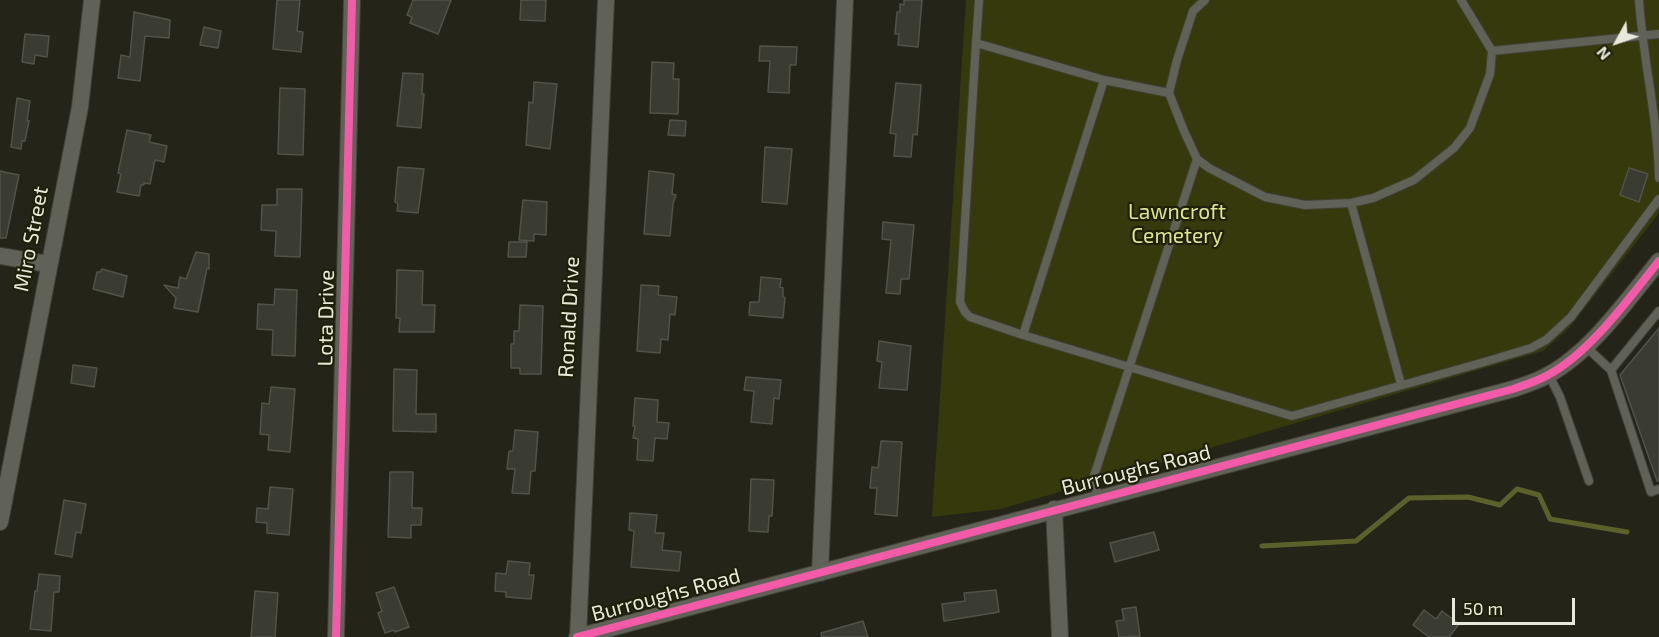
<!DOCTYPE html>
<style>
body{margin:0}
#map{position:relative;width:1659px;height:637px;overflow:hidden;background:#242518;font-family:"Exo 2",sans-serif}
canvas{display:block}
.north{position:absolute;left:1587px;top:12px;width:60px;height:60px;-webkit-text-stroke:4px #1f2009;paint-order:stroke;rotate:230deg;font-size:16px;font-weight:700;line-height:24px;text-align:center;color:#e8e9db}
.north::after{content:'';display:block;margin:auto;width:21px;height:27px;background:#e8e9db;clip-path:polygon(50% 0,100% 100%,50% 72%,0 100%)}
.scale{position:absolute;left:1452px;top:598px;width:123px;height:27px;box-sizing:border-box;border:3px solid #e8e9db;border-top:0;padding-left:8px;font-size:18px;line-height:21px;white-space:nowrap;color:#e8e9db;-webkit-text-stroke:4px #1f2009;paint-order:stroke}
</style>
<div id="map">
<canvas width="1659" height="637"></canvas>
<div class="north">N</div>
<div class="scale">50 m</div>
</div>
<script>
const g = document.querySelector('canvas').getContext('2d');
g.lineJoin = 'round';
function paint(path, color) { g.fillStyle = color; g.fill(path, 'evenodd'); }
function stroke(path, color, width, dash) { g.strokeStyle = color; g.lineWidth = width; g.lineCap = dash ? 'butt' : 'round'; g.setLineDash(dash || []); g.stroke(path); }
function label(font, color, halo, rows, align = 'center') {
  g.font = font + ' "Exo 2",sans-serif'; g.lineWidth = 4.5; g.setLineDash([]); g.textBaseline = 'middle'; g.strokeStyle = halo; g.fillStyle = color; for (const [text, x, y, turn = 0] of rows) {
    g.save(); g.translate(x, y); g.rotate((+turn || 0) * Math.PI / 180); g.textAlign = isNaN(turn) ? turn : align; if (halo) g.strokeText(text, 0, 0); g.fillText(text, 0, 0); g.restore();
  }
}
paint(new Path2D(`
 M 966,0 L 1659,0 L 1659,213 L 1569,328 L 1543,351 L 1001,509 L 932,517 Z`), '#36390b');
stroke(new Path2D(`
 M 1262,546 L 1356,541 L 1409,498 L 1468,497 L 1500,505 L 1517,489 L 1539,495 L 1550,519 L 1627,532`), '#5c602a', 5);
const building = new Path2D(`
 M 277,0 L 300,0 L 297,31 L 303,32 L 301,52 L 273,49 Z
 M 413,0 L 451,0 L 438,34 L 410,23 L 412,17 L 407,15 Z
 M 521,0 L 546,0 L 545,21 L 520,20 Z
 M 904,0 L 922,0 L 918,47 L 898,45 L 899,34 L 895,34 L 897,12 L 900,12 L 900,4 L 904,5 Z
 M 134,12 L 170,20 L 169,38 L 145,36 L 140,81 L 118,78 L 121,55 L 130,57 Z
 M 204,27 L 221,31 L 218,48 L 200,45 Z
 M 25,34 L 49,36 L 47,57 L 35,55 L 34,64 L 22,62 Z
 M 760,46 L 797,47 L 796,65 L 790,65 L 789,93 L 768,92 L 770,61 L 759,61 Z
 M 652,62 L 674,63 L 673,79 L 679,79 L 678,114 L 650,113 Z
 M 403,73 L 423,74 L 422,94 L 424,94 L 421,128 L 397,126 Z
 M 534,82 L 557,84 L 550,149 L 526,145 L 529,102 L 533,103 Z
 M 896,83 L 921,85 L 917,135 L 913,134 L 911,157 L 894,156 L 896,134 L 890,133 Z
 M 280,88 L 305,89 L 303,155 L 278,154 Z
 M 17,98 L 30,101 L 27,120 L 29,121 L 25,141 L 22,141 L 21,149 L 11,147 Z
 M 670,120 L 686,121 L 685,136 L 668,135 Z
 M 127,130 L 151,135 L 149,142 L 167,146 L 164,162 L 155,160 L 150,184 L 144,183 L 144,185 L 141,185 L 139,196 L 117,192 L 121,174 L 118,173 Z
 M 765,147 L 792,149 L 787,204 L 762,202 Z
 M 398,167 L 424,169 L 418,213 L 397,211 L 398,204 L 395,202 Z
 M 1629,168 L 1648,174 L 1639,202 L 1620,195 Z
 M 0,171 L 19,175 L 6,238 L 0,238 Z
 M 649,171 L 674,174 L 672,194 L 676,195 L 673,204 L 670,236 L 644,234 Z
 M 277,189 L 302,189 L 300,257 L 275,256 L 276,231 L 261,230 L 262,205 L 277,205 Z
 M 523,200 L 547,202 L 546,235 L 534,234 L 534,241 L 519,240 Z
 M 883,222 L 914,225 L 909,279 L 901,279 L 900,294 L 886,293 L 891,240 L 882,239 Z
 M 509,242 L 527,242 L 526,257 L 508,257 Z
 M 196,252 L 209,254 L 209,269 L 207,268 L 198,312 L 174,308 L 176,298 L 164,285 L 178,288 L 180,277 L 186,279 Z
 M 102,269 L 127,276 L 123,297 L 93,289 L 97,272 L 100,272 Z
 M 397,270 L 423,271 L 422,305 L 435,305 L 434,332 L 399,332 L 400,318 L 396,318 Z
 M 761,277 L 781,279 L 780,287 L 783,288 L 783,296 L 785,298 L 783,318 L 749,315 L 750,302 L 759,302 Z
 M 641,285 L 659,286 L 658,295 L 677,297 L 675,315 L 670,314 L 668,340 L 661,339 L 660,353 L 637,351 Z
 M 275,289 L 297,290 L 295,356 L 272,355 L 273,330 L 257,329 L 258,304 L 274,305 Z
 M 520,305 L 543,306 L 541,374 L 520,374 L 520,368 L 511,368 L 511,344 L 514,344 L 514,331 L 519,331 Z
 M 1659,328 L 1659,481 L 1657,481 L 1620,375 Z
 M 879,341 L 911,346 L 907,390 L 879,388 L 882,362 L 877,361 Z
 M 73,365 L 97,368 L 94,387 L 71,383 Z
 M 394,369 L 417,370 L 416,414 L 436,414 L 436,432 L 393,431 Z
 M 746,377 L 781,380 L 779,399 L 774,398 L 772,424 L 751,422 L 754,391 L 744,390 Z
 M 271,387 L 295,389 L 290,452 L 268,450 L 269,435 L 260,434 L 262,403 L 269,404 Z
 M 635,398 L 658,400 L 657,422 L 669,423 L 667,439 L 655,438 L 653,461 L 637,460 L 638,439 L 633,438 L 635,426 L 633,426 Z
 M 515,430 L 538,432 L 535,471 L 531,471 L 529,494 L 512,493 L 515,469 L 507,469 L 509,451 L 513,451 Z
 M 881,441 L 902,442 L 897,516 L 875,514 L 877,488 L 870,488 L 872,467 L 878,468 Z
 M 390,472 L 413,472 L 412,508 L 422,508 L 421,525 L 411,525 L 411,538 L 388,537 Z
 M 751,479 L 774,480 L 772,516 L 769,516 L 768,532 L 749,531 Z
 M 270,487 L 293,489 L 289,535 L 267,533 L 267,523 L 256,522 L 257,508 L 268,509 Z
 M 64,500 L 86,504 L 81,533 L 76,532 L 72,557 L 55,554 Z
 M 630,513 L 657,515 L 655,533 L 664,533 L 662,550 L 681,552 L 679,571 L 631,567 L 634,531 L 629,530 Z
 M 1154,532 L 1159,550 L 1115,562 L 1110,543 Z
 M 508,561 L 530,563 L 529,575 L 534,575 L 531,599 L 506,597 L 506,592 L 495,591 L 496,573 L 506,574 Z
 M 39,574 L 60,576 L 59,592 L 54,592 L 51,631 L 30,629 L 35,591 L 37,591 Z
 M 394,587 L 409,627 L 395,632 L 394,630 L 385,633 L 378,613 L 382,611 L 376,593 Z
 M 996,590 L 999,612 L 944,621 L 942,604 L 965,601 L 964,593 Z
 M 255,591 L 278,593 L 275,637 L 251,637 Z
 M 1136,607 L 1140,636 L 1119,637 L 1116,621 L 1124,620 L 1122,609 Z
 M 1424,610 L 1436,619 L 1442,611 L 1459,624 L 1449,637 L 1429,637 L 1413,625 Z
 M 863,621 L 868,637 L 822,637 L 821,633 Z`);
paint(building, '#3b3c31');
stroke(building, '#525348', 1.5);
const lane = new Path2D(`
 M 979,0 L 976,43 L 1104,80 L 1169,93
 M 1205,0 L 1193,11 L 1177,60 L 1169,93 L 1184,131 L 1197,159 L 1209,168 L 1265,197 L 1305,205 L 1351,203 L 1373,198 L 1414,180 L 1454,148 L 1470,128 L 1490,74 L 1492,51 L 1461,0
 M 1639,0 C 1643,60 1658,119 1659,178
 M 976,43 L 960,302 L 965,312 L 970,317 L 1023,335 L 1104,80
 M 1492,51 L 1659,34
 M 1351,203 L 1401,384
 M 1659,311 L 1611,370 L 1651,492 L 1659,489
 M 1023,335 L 1292,416 L 1481,363 L 1531,348 L 1546,340 L 1571,317 L 1659,199
 M 1585,346 L 1611,370
 M 1549,375 L 1560,397 L 1589,481
 M 1098,499 L 1094,476 L 1197,159`);
const street = new Path2D(`
 M 0,256 L 48,264
 M 1054,509 L 1060,637
 M 0,522 L 80,107 L 92,0
 M 820,573 L 845,0
 M 336,637 L 352,0
 M 577,637 L 1513,389 C 1525,385 1538,381 1548,375 C 1590,353 1629,298 1659,261
 M 578,637 L 606,0`);
stroke(lane, '#414237', 10);
stroke(street, '#414237', 18);
stroke(lane, '#606157', 8);
stroke(street, '#606157', 16);
stroke(new Path2D(`
 M 336,637 L 352,0
 M 577,637 L 1513,389 C 1525,385 1538,381 1548,375 C 1590,353 1629,298 1659,261`), '#f35aa7', 8);
label('21px', '#dee58d', '#1f2009', [
 ["Lawncroft",1177,212],
 ["Cemetery",1177,236]
]);
label('21px', '#e8e9db', '#1f2009', [
 ["Miro Street",31,239,-79],
 ["Ronald Drive",569,317,-87],
 ["Lota Drive",326,318,-89],
 ["Burroughs Road",1136,470,-14],
 ["Burroughs Road",666,595,-15]
]);
</script>
